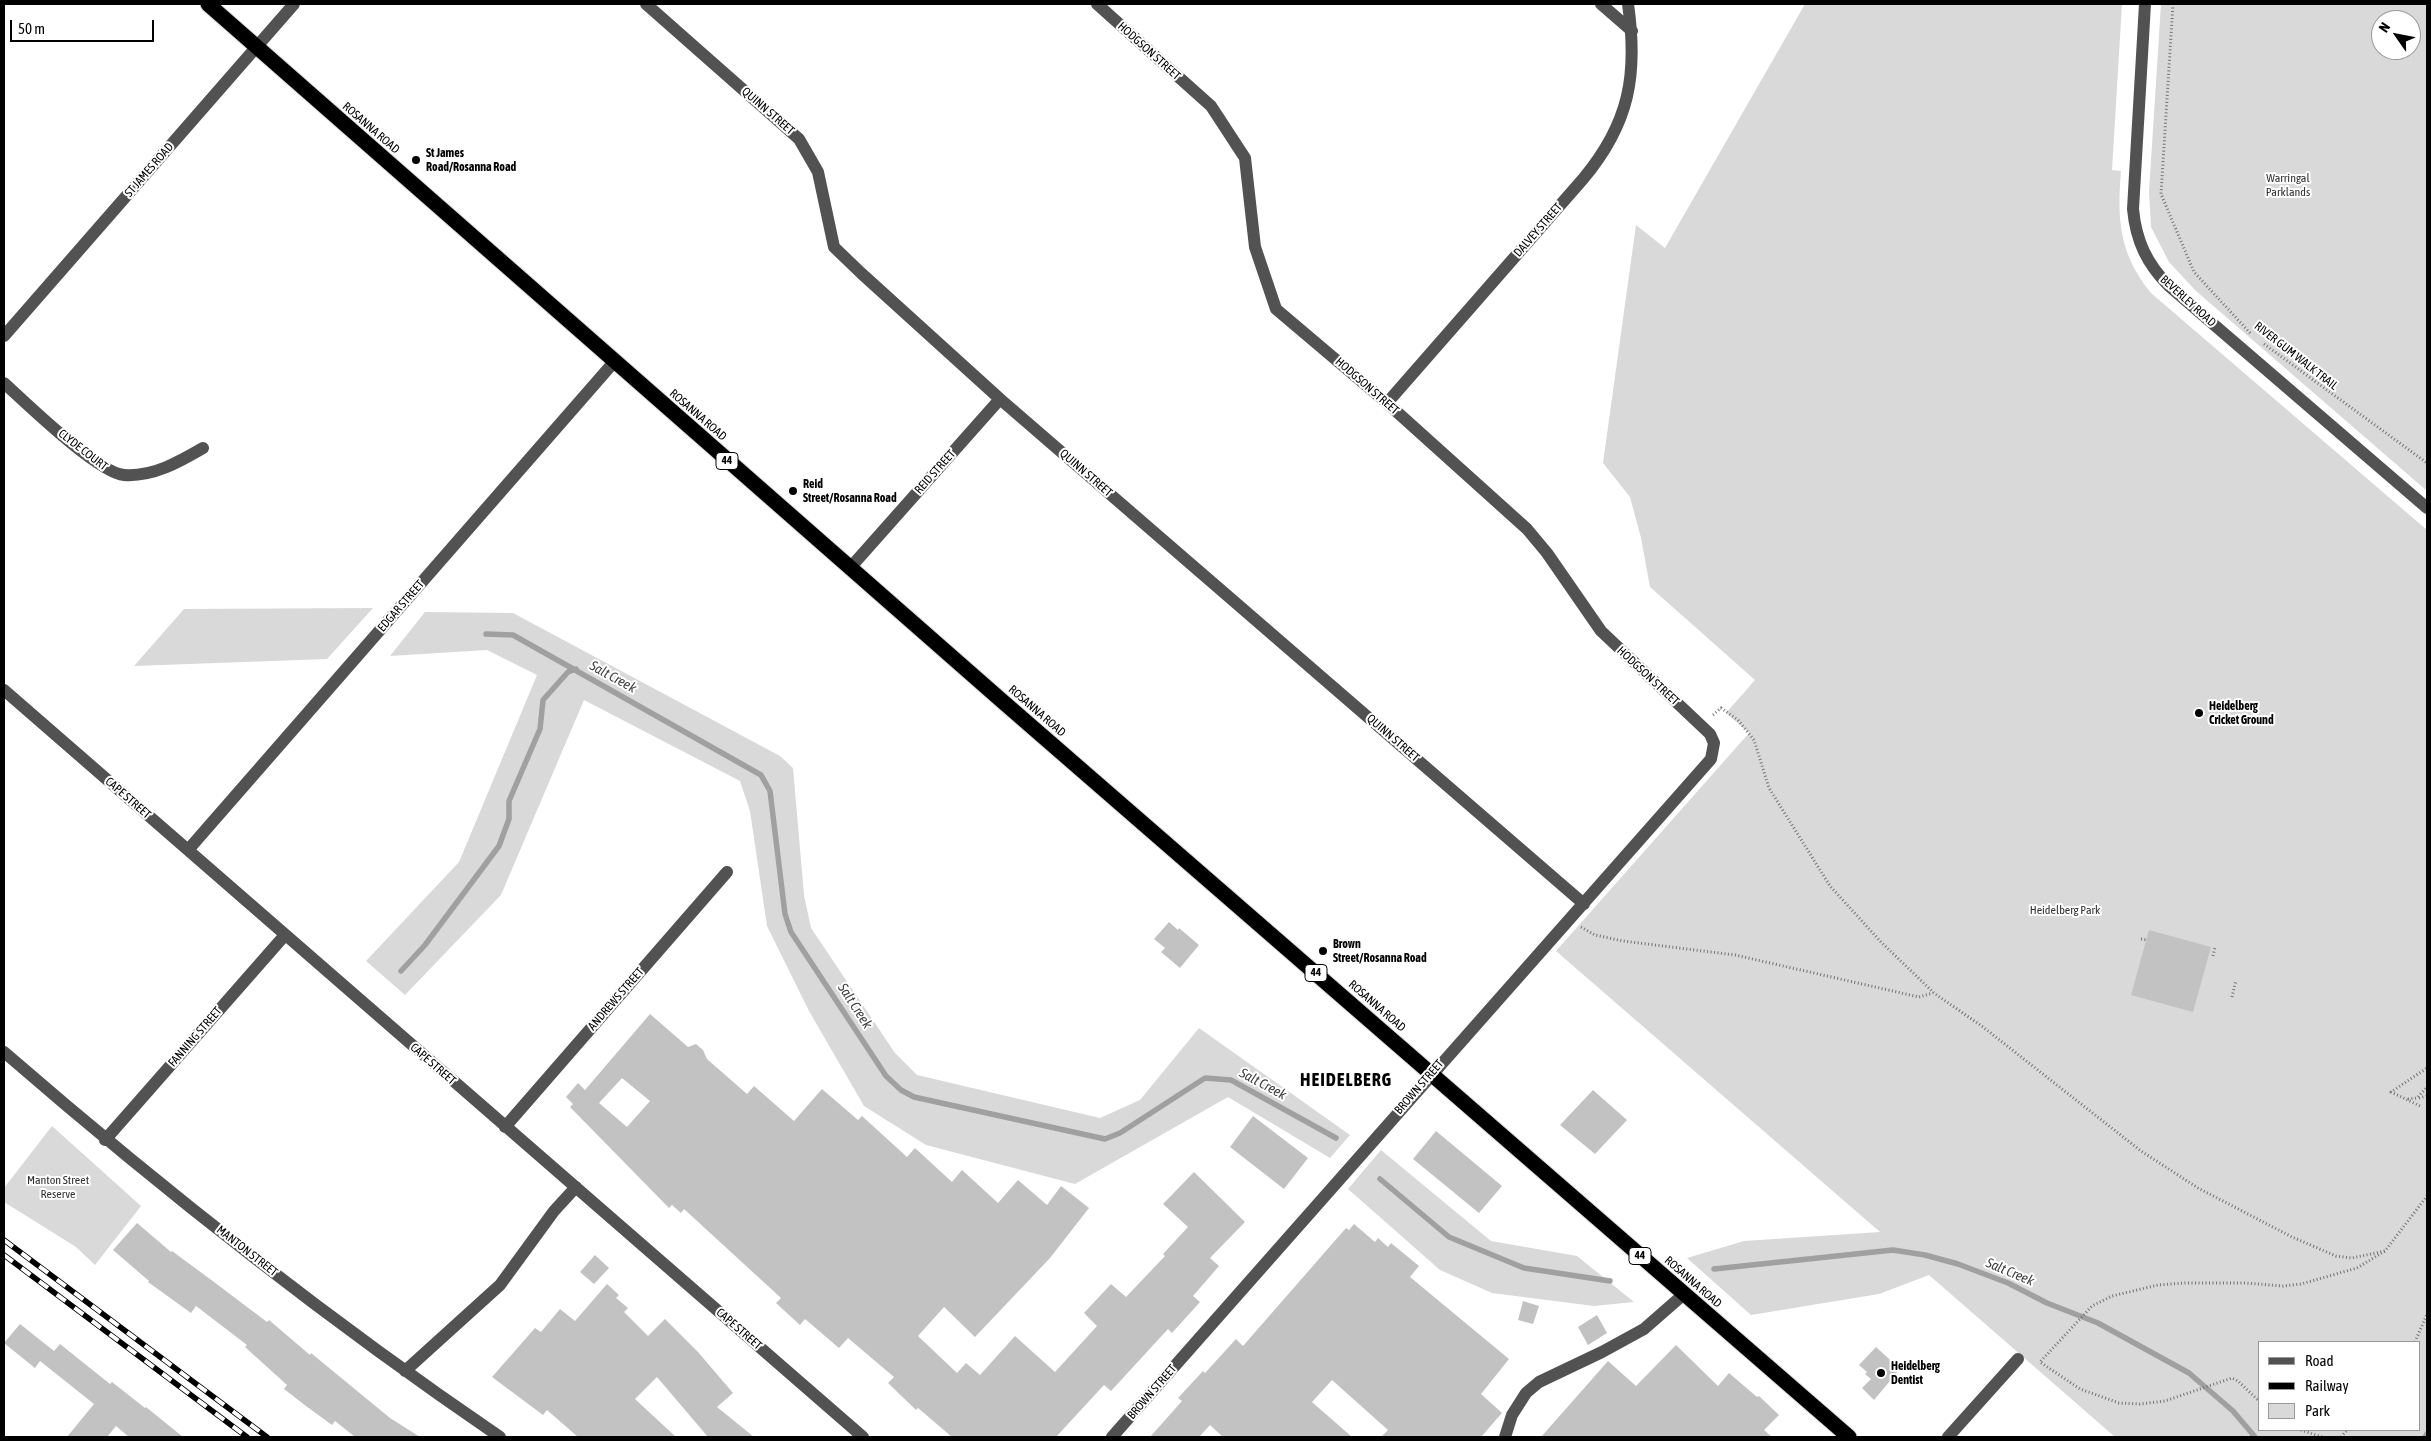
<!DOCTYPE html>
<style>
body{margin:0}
#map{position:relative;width:2431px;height:1441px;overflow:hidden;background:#fff;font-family:"Asap Condensed",sans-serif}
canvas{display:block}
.frame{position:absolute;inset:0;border:5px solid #000;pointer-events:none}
.legend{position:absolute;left:2258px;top:1341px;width:162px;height:90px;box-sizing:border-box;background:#fff;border:1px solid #999;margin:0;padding:6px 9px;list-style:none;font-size:15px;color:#000}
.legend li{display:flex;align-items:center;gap:10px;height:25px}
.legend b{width:25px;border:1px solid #999}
.north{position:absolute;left:2371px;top:10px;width:50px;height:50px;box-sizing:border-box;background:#fff;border:1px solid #999;border-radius:50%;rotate:303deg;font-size:14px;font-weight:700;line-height:20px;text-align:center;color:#000}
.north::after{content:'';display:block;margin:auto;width:18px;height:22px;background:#000;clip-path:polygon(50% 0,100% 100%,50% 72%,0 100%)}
.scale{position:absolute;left:10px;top:20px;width:144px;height:22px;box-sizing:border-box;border:2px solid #000;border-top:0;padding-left:6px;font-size:15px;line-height:18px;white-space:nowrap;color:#000;-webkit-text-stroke:4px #fff;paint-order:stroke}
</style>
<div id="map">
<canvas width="2431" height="1441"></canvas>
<div class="frame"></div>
<ul class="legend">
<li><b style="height:6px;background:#525252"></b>Road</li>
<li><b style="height:6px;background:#000"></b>Railway</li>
<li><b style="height:14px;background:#d9d9d9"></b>Park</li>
</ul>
<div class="north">N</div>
<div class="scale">50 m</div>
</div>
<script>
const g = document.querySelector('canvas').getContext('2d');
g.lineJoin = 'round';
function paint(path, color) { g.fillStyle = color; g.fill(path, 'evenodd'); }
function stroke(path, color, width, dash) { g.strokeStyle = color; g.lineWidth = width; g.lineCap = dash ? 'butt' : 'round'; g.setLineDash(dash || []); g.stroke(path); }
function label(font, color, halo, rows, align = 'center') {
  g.font = font + ' "Asap Condensed",sans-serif'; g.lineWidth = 4; g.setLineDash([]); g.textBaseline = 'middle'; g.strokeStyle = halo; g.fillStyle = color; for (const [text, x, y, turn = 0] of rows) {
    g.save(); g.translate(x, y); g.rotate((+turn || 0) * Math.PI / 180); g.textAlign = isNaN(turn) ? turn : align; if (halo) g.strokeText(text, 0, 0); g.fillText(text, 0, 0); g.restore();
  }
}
paint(new Path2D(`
 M 1805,4 L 2122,4 L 2112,170 L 2121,171 C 2117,219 2119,254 2151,293 L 2427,530 L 2427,1437 L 2115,1437 L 1929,1275 L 1879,1294 L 1751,1315 L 1687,1258 L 1744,1241 L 1880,1232 L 1556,951 L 1749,733 L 1726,713 L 1755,680 L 1650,587 L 1641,538 L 1630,497 L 1603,463 L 1636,225 L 1665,248 ZM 2260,1342 L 2420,1342 L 2420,1430 L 2260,1430 Z
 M 2161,4 L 2427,4 L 2427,491 L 2196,291 L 2169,262 L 2151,227 L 2149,192 ZM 2381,20 L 2411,20 L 2411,50 L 2381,50 Z
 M 373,608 L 327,659 L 134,666 L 184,609 Z
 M 425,612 L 513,613 L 780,756 L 793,768 L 804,895 L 811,928 L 895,1053 L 917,1075 L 1100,1118 L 1140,1100 L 1199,1028 L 1350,1135 L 1330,1158 L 1228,1097 L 1075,1184 L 926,1145 L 864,1106 L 809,1011 L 767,926 L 750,811 L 740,781 L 584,700 L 501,895 L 405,995 L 366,961 L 459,862 L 537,675 L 487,650 L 390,656 Z
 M 52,1126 L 141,1206 L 95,1265 L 76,1247 L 4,1202 L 4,1188 Z
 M 1381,1150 L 1491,1241 L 1577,1256 L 1634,1302 L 1594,1306 L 1492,1293 L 1440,1270 L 1348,1189 Z`), '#d9d9d9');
stroke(new Path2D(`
 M 486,634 L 513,635 L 761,775 L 770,791 L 785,914 L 791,932 L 886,1076 L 901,1090 L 914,1097 L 1105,1139 L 1120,1133 L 1205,1078 L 1231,1080 L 1336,1138
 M 401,971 L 425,945 L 499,846 L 509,819 L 509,801 L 540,729 L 543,700 L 568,672 L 576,669
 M 1380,1179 L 1449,1237 L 1524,1268 L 1610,1281
 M 1714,1269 L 1893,1250 L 1925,1255 L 1958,1264 L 2008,1283 L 2047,1303 L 2098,1323 L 2189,1373 L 2233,1411 L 2255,1437
 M 2425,1437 L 2427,1434`), '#a0a0a0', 5.5);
paint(new Path2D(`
 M 1169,922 L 1178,930 L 1179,928 L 1199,945 L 1180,968 L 1161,952 L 1165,948 L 1154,939 Z
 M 2149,930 L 2211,947 L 2193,1012 L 2131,995 Z
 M 650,1014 L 688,1047 L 696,1044 L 703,1050 L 707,1059 L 747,1094 L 754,1086 L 794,1121 L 822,1089 L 858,1120 L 862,1116 L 907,1157 L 915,1148 L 952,1182 L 962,1170 L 998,1203 L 1018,1180 L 1047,1205 L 1061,1186 L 1089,1208 L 1050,1258 L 975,1337 L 944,1307 L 918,1336 L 957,1373 L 966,1363 L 980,1375 L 1015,1336 L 1055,1372 L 1097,1326 L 1084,1313 L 1111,1284 L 1126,1297 L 1165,1256 L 1163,1254 L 1188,1227 L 1163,1204 L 1194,1172 L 1245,1222 L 1210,1258 L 1219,1266 L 1193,1296 L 1200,1302 L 1172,1333 L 1168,1329 L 1111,1391 L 1104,1385 L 1056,1437 L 952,1437 L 918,1408 L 916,1410 L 888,1383 L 894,1377 L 848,1338 L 839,1348 L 805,1319 L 800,1325 L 776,1303 L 781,1298 L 684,1209 L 681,1213 L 672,1205 L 669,1208 L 570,1107 L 573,1104 L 566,1097 L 578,1083 L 585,1090 ZM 622,1078 L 650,1101 L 627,1127 L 599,1103 Z
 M 1593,1090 L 1627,1120 L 1595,1154 L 1560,1125 Z
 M 1253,1116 L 1308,1158 L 1284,1189 L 1230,1147 Z
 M 1436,1131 L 1502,1186 L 1479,1213 L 1413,1159 Z
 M 137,1223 L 171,1252 L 172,1251 L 214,1282 L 267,1322 L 269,1320 L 310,1355 L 311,1353 L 390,1418 L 420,1437 L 355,1437 L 335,1421 L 332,1425 L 306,1406 L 284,1389 L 287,1385 L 245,1347 L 247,1345 L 196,1306 L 191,1313 L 148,1282 L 149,1281 L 113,1250 Z
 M 1354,1224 L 1375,1242 L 1378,1238 L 1388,1247 L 1391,1243 L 1419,1266 L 1410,1277 L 1509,1359 L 1481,1394 L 1502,1413 L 1481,1437 L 1381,1437 L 1388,1430 L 1332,1380 L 1312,1402 L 1352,1437 L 1223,1437 L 1210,1425 L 1199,1437 L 1150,1437 L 1182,1401 L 1178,1398 L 1203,1371 L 1205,1373 L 1236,1339 L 1243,1346 L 1346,1228 L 1349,1230 Z
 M 595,1255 L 609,1268 L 594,1284 L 580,1272 Z
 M 607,1284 L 619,1295 L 616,1298 L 628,1308 L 624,1312 L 648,1336 L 665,1319 L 698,1352 L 733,1393 L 717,1407 L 754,1437 L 708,1437 L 657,1377 L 635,1399 L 676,1437 L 578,1437 L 547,1410 L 543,1415 L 492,1377 L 535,1328 L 541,1332 L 560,1309 L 575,1321 Z
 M 1523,1301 L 1539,1306 L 1533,1324 L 1518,1320 Z
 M 1597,1315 L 1607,1333 L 1588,1345 L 1578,1327 Z
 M 20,1324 L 54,1351 L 60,1344 L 110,1384 L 112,1382 L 145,1408 L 146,1407 L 183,1437 L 129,1437 L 116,1426 L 107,1437 L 67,1437 L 94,1404 L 40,1361 L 35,1368 L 4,1343 Z
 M 1676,1345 L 1718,1386 L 1729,1373 L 1757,1397 L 1759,1396 L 1779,1415 L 1764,1430 L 1772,1437 L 1541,1437 L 1608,1361 L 1636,1386 Z
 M 1876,1347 L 1900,1369 L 1874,1400 L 1862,1388 L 1871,1379 L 1865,1374 L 1867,1372 L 1859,1365 Z`), '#c2c2c2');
const highway = new Path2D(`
 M 208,4 L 1001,700 L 1849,1437`);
stroke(highway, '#dbdbdb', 17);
stroke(new Path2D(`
 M 2173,4 L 2161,194 L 2194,272 L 2251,334
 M 2264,344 L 2427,463
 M 1713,715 L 1721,708 L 1738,720 L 1754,740 L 1769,788 L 1830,886 L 1881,942 L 1934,993 L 1983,1027 L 2141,1151 L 2198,1188 L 2292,1237 L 2336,1256 L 2352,1258 L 2385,1251
 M 1581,927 L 1595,935 L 1623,941 L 1735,955 L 1919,997 L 1933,993
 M 2141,939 L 2147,940
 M 2213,956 L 2215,947
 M 2232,997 L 2236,980
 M 2419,1098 L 2427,1096
 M 2408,1099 L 2417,1098 L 2427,1087
 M 2420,1106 L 2391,1092 L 2427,1068
 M 2415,1342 L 2427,1314
 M 2260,1402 L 2238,1381 L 2232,1378 L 2165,1401 L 2140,1404 L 2119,1403 L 2080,1389 L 2040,1362 L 2092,1306 L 2112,1296 L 2158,1285 L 2185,1283 L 2245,1283 L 2283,1286 L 2301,1284 L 2357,1268 L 2385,1251 L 2427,1196
 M 2301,1430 L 2322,1437
 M 2341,1437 L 2347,1430`), '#747474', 3, [1, 2.5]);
stroke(new Path2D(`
 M 646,4 L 799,139 L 818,172 L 834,247 L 861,273 L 1000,399 L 1584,904
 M 1097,4 L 1211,106 L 1245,158 L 1255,247 L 1276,309 L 1387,403 L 1527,529 L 1547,553 L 1601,631 L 1710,734 L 1714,743 L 1711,759 L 1112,1437
 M 1601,4 L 1632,31
 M 2145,4 L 2133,209 C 2136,241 2147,264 2169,286 L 2427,508
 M 4,336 L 294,4
 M 4,383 C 27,404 98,473 124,475 C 153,477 179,462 203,448
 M 1387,403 L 1583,179 C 1630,123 1638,74 1628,4
 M 850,568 L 1000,399
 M 4,690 L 863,1437
 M 188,850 L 614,362
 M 4,1052 C 162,1189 327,1319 500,1437
 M 505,1127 L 727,872
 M 105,1140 L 285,935
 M 405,1371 L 500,1285 L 554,1211 L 576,1187
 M 1505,1437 L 1512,1415 L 1526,1393 L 1539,1382 L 1602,1352 L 1644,1329 L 1684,1294
 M 1948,1437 L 2018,1359`), '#525252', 12);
stroke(highway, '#000', 15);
const rail = new Path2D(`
 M 4,1240 L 267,1437
 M 4,1255 L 247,1437`);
stroke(rail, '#000', 5.5);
stroke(rail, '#fff', 4, [11]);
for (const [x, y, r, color] of [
 [416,160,5,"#000"],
 [793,491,5,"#000"],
 [2199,713,5,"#000"],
 [1323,951,5,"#000"],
 [1881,1373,5,"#000"]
]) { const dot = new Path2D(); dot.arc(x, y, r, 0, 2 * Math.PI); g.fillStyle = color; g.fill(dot); stroke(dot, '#fff', 2); }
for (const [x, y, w] of [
 [727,461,22],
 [1316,973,22],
 [1640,1256,22]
]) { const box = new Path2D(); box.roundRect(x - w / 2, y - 8.5, w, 17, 4); g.fillStyle = '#fff'; g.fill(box); stroke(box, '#000', 1); }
label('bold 11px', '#000', null, [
 ["44",727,461],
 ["44",1316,973],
 ["44",1640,1256]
]);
label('12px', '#000', '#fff', [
 ["HODGSON STREET",1149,51,42],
 ["QUINN STREET",768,111,41],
 ["ROSANNA ROAD",371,128,41],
 ["ST JAMES ROAD",149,170,-49],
 ["DALVEY STREET",1538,230,-49],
 ["BEVERLEY ROAD",2188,301,42],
 ["RIVER GUM WALK TRAIL",2296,356,38],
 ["HODGSON STREET",1367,386,41],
 ["ROSANNA ROAD",698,415,41],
 ["CLYDE COURT",83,450,38],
 ["REID STREET",935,472,-48],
 ["QUINN STREET",1086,473,41],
 ["EDGAR STREET",401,606,-49],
 ["HODGSON STREET",1648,676,43],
 ["ROSANNA ROAD",1037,711,41],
 ["QUINN STREET",1393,738,41],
 ["CAPE STREET",128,798,41],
 ["ANDREWS STREET",616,999,-49],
 ["ROSANNA ROAD",1377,1006,41],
 ["FANNING STREET",195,1037,-49],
 ["CAPE STREET",433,1064,41],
 ["BROWN STREET",1419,1087,-49],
 ["MANTON STREET",247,1251,38],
 ["ROSANNA ROAD",1693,1282,41],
 ["CAPE STREET",739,1329,41],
 ["BROWN STREET",1152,1392,-49]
]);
label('bold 12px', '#000', '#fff', [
 ["St James",426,153],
 ["Road/Rosanna Road",426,167],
 ["Reid",803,484],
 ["Street/Rosanna Road",803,498],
 ["Heidelberg",2209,706],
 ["Cricket Ground",2209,720],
 ["Brown",1333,944],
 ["Street/Rosanna Road",1333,958],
 ["Heidelberg",1891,1366],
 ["Dentist",1891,1380]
], 'left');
label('12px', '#303030', '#fff', [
 ["Warringal",2288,178],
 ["Parklands",2288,192],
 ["Heidelberg Park",2065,910],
 ["Manton Street",58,1180],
 ["Reserve",58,1194]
]);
label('italic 14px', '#414141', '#fff', [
 ["Salt Creek",613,677,29],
 ["Salt Creek",855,1006,57],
 ["Salt Creek",1263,1084,28],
 ["Salt Creek",2010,1272,23]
]);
g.letterSpacing = '1px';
label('bold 18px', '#000', '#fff', [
 ["HEIDELBERG",1346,1080]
]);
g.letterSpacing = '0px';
</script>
